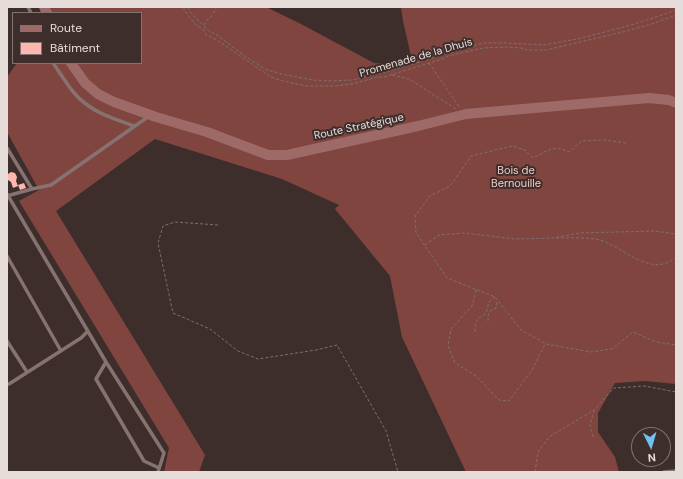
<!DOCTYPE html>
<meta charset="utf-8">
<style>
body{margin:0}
#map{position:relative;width:683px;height:479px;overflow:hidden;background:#3d2e2c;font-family:"DM Sans",sans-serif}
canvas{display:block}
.frame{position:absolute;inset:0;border:8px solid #e6dcda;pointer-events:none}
.legend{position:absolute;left:12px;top:12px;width:130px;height:52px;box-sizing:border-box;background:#3d2e2c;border:1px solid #817472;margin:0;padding:5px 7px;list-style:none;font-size:12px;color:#e6dcda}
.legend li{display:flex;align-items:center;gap:8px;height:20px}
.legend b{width:20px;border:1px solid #817472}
.north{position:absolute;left:631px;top:427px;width:40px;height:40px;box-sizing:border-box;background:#3d2e2c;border:1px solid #817472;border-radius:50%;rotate:175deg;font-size:11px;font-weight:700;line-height:16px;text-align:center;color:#e6dcda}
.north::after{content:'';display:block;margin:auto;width:14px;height:18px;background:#6ec2f3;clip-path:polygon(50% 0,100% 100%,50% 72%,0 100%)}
</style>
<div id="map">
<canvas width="683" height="479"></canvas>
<div class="frame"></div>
<ul class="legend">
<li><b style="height:5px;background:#9d6a67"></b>Route</li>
<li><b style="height:11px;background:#feb7af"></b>Bâtiment</li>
</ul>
<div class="north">N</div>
</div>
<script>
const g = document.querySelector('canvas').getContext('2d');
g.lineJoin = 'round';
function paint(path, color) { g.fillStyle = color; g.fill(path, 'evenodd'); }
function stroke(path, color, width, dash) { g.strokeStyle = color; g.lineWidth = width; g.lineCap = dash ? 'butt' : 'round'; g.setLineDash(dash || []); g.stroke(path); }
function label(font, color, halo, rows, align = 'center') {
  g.font = font + ' "DM Sans",sans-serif'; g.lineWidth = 4; g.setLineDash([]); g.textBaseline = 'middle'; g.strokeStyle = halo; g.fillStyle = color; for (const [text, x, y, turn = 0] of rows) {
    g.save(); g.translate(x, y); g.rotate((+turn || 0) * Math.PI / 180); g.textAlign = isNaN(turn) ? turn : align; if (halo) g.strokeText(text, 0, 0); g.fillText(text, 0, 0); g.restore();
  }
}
paint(new Path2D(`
 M 44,7 L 266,7 L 299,23 L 374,63 C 387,65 398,60 411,56 L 403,21 L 401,7 L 676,7 L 676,384 L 645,381 L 615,383 L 598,413 L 598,432 L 615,457 L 619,472 L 466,472 L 402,337 L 390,276 L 335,209 L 339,205 L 282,179 L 155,139 L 56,211 L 205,455 L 199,472 L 164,472 L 169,448 L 19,201 L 39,190 L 7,132 L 7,77 L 17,63 L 141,63 L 141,13 L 47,13 Z`), '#814540');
paint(new Path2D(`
 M 11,172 L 15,173 L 17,177 L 16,181 L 18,186 L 13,188 L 11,182 L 8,180 L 7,177 L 8,174 Z
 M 24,183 L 26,188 L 20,190 L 18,185 Z`), '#feb7af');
stroke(new Path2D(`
 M 183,7 L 187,14 L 196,25 L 204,30 L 206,35 L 217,40 L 271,77 L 283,81 L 306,86 L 335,86 L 352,84 L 378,77 L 384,77 L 439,60 L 448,56 L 483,48 L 505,47 L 521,48 L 527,50 L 546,50 L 623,32 L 652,24 L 676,15
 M 188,7 L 191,13 L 209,31 L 217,35 L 246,57 L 267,70 L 286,75 L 313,80 L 330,81 L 352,80 L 389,71 L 483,43 L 505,43 L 544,45 L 577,39 L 628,26 L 659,16 L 676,10
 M 204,25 L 207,20 L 211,17 L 217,7
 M 429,63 L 460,108
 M 392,75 L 409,79 L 456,109
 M 626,143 L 604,140 L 582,141 L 569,152 C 554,144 547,151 533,158 L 525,150 L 512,146 L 471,156 L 461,171 L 450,186 L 430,196 L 415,216 L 416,233 L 447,278 L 495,297 L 521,330 L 546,344 L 591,352 L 612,349 L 633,332 L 656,342 L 676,345
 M 218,225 L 175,222 L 163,226 L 158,243 L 173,313 L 210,329 L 238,351 L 258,359 L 316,350 L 337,345 L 386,431 L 398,472
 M 556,238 C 570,238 586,237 600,240 C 623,247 652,279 676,257
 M 425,245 L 439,235 L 464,233 L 516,239 L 553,238 L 579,233 L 655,231 L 676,234
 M 476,290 L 472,306 L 451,329 L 448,346 L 455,363 L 476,376 L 499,400 L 509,401 L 532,370 L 545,344
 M 488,321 L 488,316 L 490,311 L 496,308 L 497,301
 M 475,332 C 475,322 476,318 486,314 L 489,302 L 495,297
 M 594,410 L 590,425 L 594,439
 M 535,472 L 538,452 L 549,437 L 594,410 L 614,388 L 644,386 L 676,392`), '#7d706e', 1, [3, 2]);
stroke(new Path2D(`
 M 28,7 L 31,13
 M 53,63 C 63,77 72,94 86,104 C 100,115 118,120 134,126
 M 7,148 L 32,189
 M 7,194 L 106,362 L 164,453 L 158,472
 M 7,196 L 32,189 L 51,185 L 145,119
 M 7,256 L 61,351
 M 7,341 L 27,372
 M 106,362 L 96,379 L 144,461 L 159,468
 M 7,384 L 9,384 L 81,338 L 88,331
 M 664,472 L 676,471`), '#867371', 3.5);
stroke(new Path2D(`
 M 44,7 L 47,13
 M 71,63 L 85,83 L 98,94 L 114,102 L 156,117 L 207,132 L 268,155 L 287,155 L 418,126 L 466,114 L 649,98 L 669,100 L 676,103`), '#9d6a67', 10);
label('11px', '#e6dcda', '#3d2e2c', [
 ["Promenade de la Dhuis",416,58,-16],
 ["Route Stratégique",359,127,-12]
]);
label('11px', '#f3cbc6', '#3d2e2c', [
 ["Bois de",516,171],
 ["Bernouille",516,184]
]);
</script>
